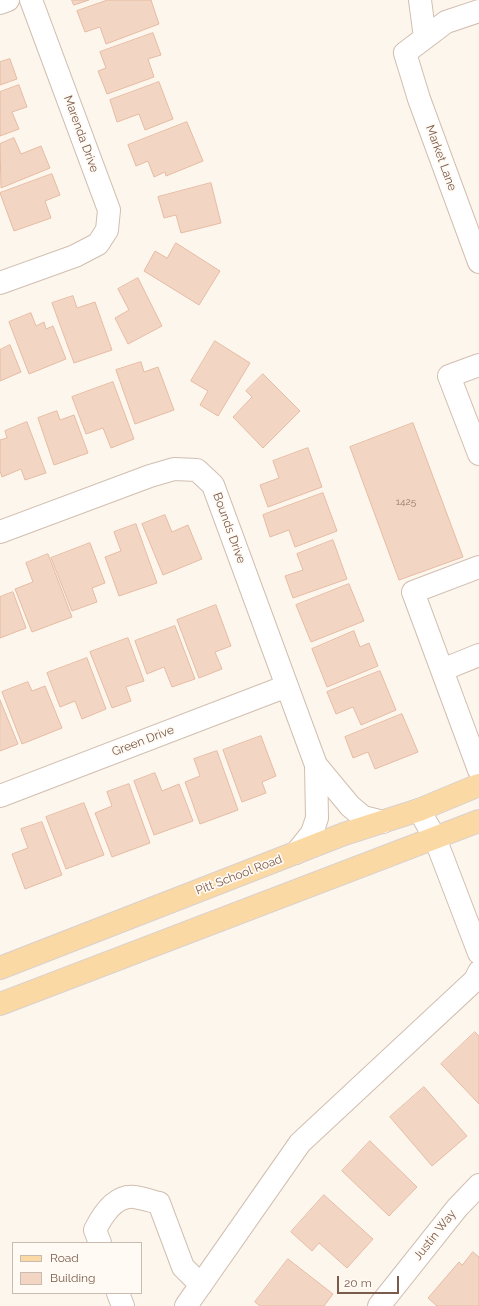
<!DOCTYPE html>
<style>
body{margin:0}
#map{position:relative;width:479px;height:1306px;overflow:hidden;background:#fdf6ec;font-family:Raleway,sans-serif}
canvas{display:block}
.legend{position:absolute;left:12px;top:1242px;width:130px;height:52px;box-sizing:border-box;background:#fffaf3;border:1px solid #cabbb1;margin:0;padding:5px 7px;list-style:none;font-size:12px;color:#7a5c4d}
.legend li{display:flex;align-items:center;gap:8px;height:20px}
.legend b{width:20px;border:1px solid #cabbb1}
.scale{position:absolute;left:337px;top:1276px;width:62px;height:18px;box-sizing:border-box;border:2px solid #7a5c4d;border-top:0;padding-left:5px;font-size:12px;line-height:14px;white-space:nowrap;color:#7a5c4d;-webkit-text-stroke:3px #fffaf3;paint-order:stroke}
</style>
<div id="map">
<canvas width="479" height="1306"></canvas>
<ul class="legend">
<li><b style="height:5px;background:#fbd9a5"></b>Road</li>
<li><b style="height:11px;background:#f3d5c3"></b>Building</li>
</ul>
<div class="scale">20 m</div>
</div>
<script>
const g = document.querySelector('canvas').getContext('2d');
g.lineJoin = 'round';
function paint(path, color) { g.fillStyle = color; g.fill(path, 'evenodd'); }
function stroke(path, color, width, dash) { g.strokeStyle = color; g.lineWidth = width; g.lineCap = dash ? 'butt' : 'round'; g.setLineDash(dash || []); g.stroke(path); }
function label(font, color, halo, rows, align = 'center') {
  g.font = font + ' Raleway,sans-serif'; g.lineWidth = 3.5; g.setLineDash([]); g.textBaseline = 'middle'; g.strokeStyle = halo; g.fillStyle = color; for (const [text, x, y, turn = 0] of rows) {
    g.save(); g.translate(x, y); g.rotate((+turn || 0) * Math.PI / 180); g.textAlign = isNaN(turn) ? turn : align; if (halo) g.strokeText(text, 0, 0); g.fillText(text, 0, 0); g.restore();
  }
}
const building = new Path2D(`
 M 72,0 L 89,0 L 74,5 Z
 M 108,0 L 151,0 L 159,24 L 106,44 L 100,27 L 85,32 L 77,11 Z
 M 153,33 L 161,55 L 148,59 L 154,77 L 107,94 L 98,71 L 106,68 L 100,52 Z
 M 10,59 L 17,79 L 0,85 L 0,62 Z
 M 159,82 L 173,119 L 145,130 L 139,114 L 117,122 L 110,100 Z
 M 19,85 L 27,107 L 12,112 L 19,129 L 0,136 L 0,92 Z
 M 187,122 L 203,161 L 166,176 L 165,172 L 154,177 L 148,161 L 136,166 L 128,145 Z
 M 14,138 L 21,154 L 41,146 L 50,168 L 1,188 L 0,144 Z
 M 52,174 L 60,195 L 45,201 L 51,218 L 14,231 L 0,193 Z
 M 211,183 L 221,223 L 181,233 L 176,215 L 164,218 L 158,197 Z
 M 176,243 L 220,271 L 199,305 L 144,271 L 155,251 L 167,258 Z
 M 138,278 L 162,326 L 128,344 L 115,318 L 129,310 L 118,289 Z
 M 73,296 L 77,308 L 95,302 L 112,350 L 74,363 L 52,303 Z
 M 31,313 L 36,326 L 44,322 L 46,329 L 53,326 L 66,359 L 29,374 L 9,322 Z
 M 215,341 L 250,363 L 218,416 L 200,405 L 208,391 L 191,381 Z
 M 10,345 L 21,372 L 0,381 L 0,350 Z
 M 141,362 L 144,372 L 158,367 L 174,410 L 135,424 L 116,370 Z
 M 263,374 L 300,411 L 263,448 L 233,417 L 252,397 L 246,391 Z
 M 113,382 L 134,439 L 111,448 L 103,428 L 86,434 L 72,397 Z
 M 57,411 L 60,420 L 74,415 L 88,453 L 54,465 L 38,418 Z
 M 27,422 L 46,473 L 25,480 L 21,469 L 2,477 L 0,471 L 0,440 L 7,438 L 5,431 Z
 M 413,423 L 463,557 L 399,580 L 350,447 Z
 M 308,448 L 322,487 L 268,507 L 260,485 L 279,478 L 273,461 Z
 M 323,493 L 337,531 L 295,547 L 289,530 L 270,537 L 263,515 Z
 M 165,515 L 172,532 L 188,525 L 202,559 L 163,575 L 142,524 Z
 M 136,524 L 157,583 L 119,596 L 105,557 L 121,551 L 114,532 Z
 M 333,540 L 347,579 L 293,598 L 285,576 L 303,570 L 297,554 Z
 M 90,543 L 105,583 L 92,588 L 97,602 L 72,611 L 51,558 Z
 M 48,554 L 72,617 L 32,632 L 15,589 L 33,582 L 26,563 Z
 M 349,584 L 364,621 L 311,642 L 296,605 Z
 M 13,592 L 26,628 L 0,638 L 0,597 Z
 M 216,605 L 231,646 L 215,652 L 222,669 L 199,678 L 177,620 Z
 M 175,626 L 195,679 L 172,687 L 164,667 L 147,674 L 135,641 Z
 M 354,631 L 360,647 L 369,643 L 378,666 L 327,687 L 312,649 Z
 M 128,638 L 144,681 L 126,687 L 131,701 L 112,708 L 90,652 Z
 M 87,658 L 106,709 L 82,719 L 75,701 L 60,707 L 47,673 Z
 M 380,671 L 396,710 L 361,725 L 353,707 L 336,714 L 327,692 Z
 M 28,682 L 32,691 L 45,686 L 62,728 L 22,744 L 2,692 Z
 M 0,700 L 18,744 L 0,751 Z
 M 402,714 L 418,752 L 375,769 L 368,752 L 353,758 L 345,737 Z
 M 261,736 L 276,776 L 262,782 L 266,793 L 242,802 L 223,750 Z
 M 217,751 L 238,810 L 200,824 L 185,782 L 200,776 L 194,759 Z
 M 155,773 L 162,791 L 179,784 L 193,821 L 154,835 L 134,781 Z
 M 129,784 L 150,843 L 112,857 L 95,813 L 112,806 L 107,792 Z
 M 84,803 L 104,855 L 66,869 L 46,817 Z
 M 42,822 L 62,875 L 25,889 L 12,854 L 28,848 L 21,829 Z
 M 475,1032 L 479,1036 L 479,1104 L 441,1064 Z
 M 424,1087 L 467,1136 L 432,1166 L 390,1117 Z
 M 370,1141 L 417,1187 L 389,1216 L 342,1171 Z
 M 324,1195 L 373,1239 L 347,1268 L 319,1243 L 312,1251 L 291,1232 Z
 M 473,1252 L 479,1257 L 479,1306 L 437,1306 L 428,1298 L 459,1262 L 462,1265 Z
 M 288,1259 L 333,1294 L 324,1306 L 260,1306 L 255,1302 Z`);
paint(building, '#f3d5c3');
stroke(building, '#e6bba3', 1);
const minor = new Path2D(`
 M 420,0 L 425,38
 M 0,3 L 8,0
 M 479,11 L 446,22 L 405,53 L 419,99 L 479,262
 M 0,283 L 75,256 L 98,244 L 107,230 L 109,210 L 31,0
 M 479,365 L 449,376 L 479,454
 M 0,532 L 150,476 L 174,469 L 197,470 L 213,485 L 316,765 L 350,806 L 363,817 L 383,822
 M 479,567 L 413,592 L 479,770
 M 442,670 L 479,655
 M 0,796 L 287,686
 M 419,810 L 435,838 L 479,953
 M 296,853 L 312,833 L 317,818 L 316,765
 M 100,1243 L 95,1230 C 102,1216 115,1195 134,1197 C 142,1198 151,1201 159,1203 L 183,1267 L 201,1285
 M 118,1293 L 123,1306
 M 186,1306 L 300,1143 L 475,980 L 479,972
 M 379,1306 L 457,1208 L 479,1185`);
const major = new Path2D(`
 M 0,968 L 344,834 L 419,810 L 479,785
 M 0,1004 L 479,821`);
stroke(minor, '#d1beb0', 24);
stroke(major, '#dad1cd', 24);
stroke(minor, '#fff', 22);
stroke(major, '#fbd9a5', 22);
label('10px', '#987a6a', null, [
 ["1425",406,502]
]);
label('12px', '#7a5c4d', '#fffaf3', [
 ["Marenda Drive",81,134,70],
 ["Market Lane",441,158,70],
 ["Bounds Drive",229,528,70],
 ["Green Drive",143,741,-21],
 ["Pitt School Road",239,875,-21],
 ["Justin Way",435,1235,-52]
]);
</script>
